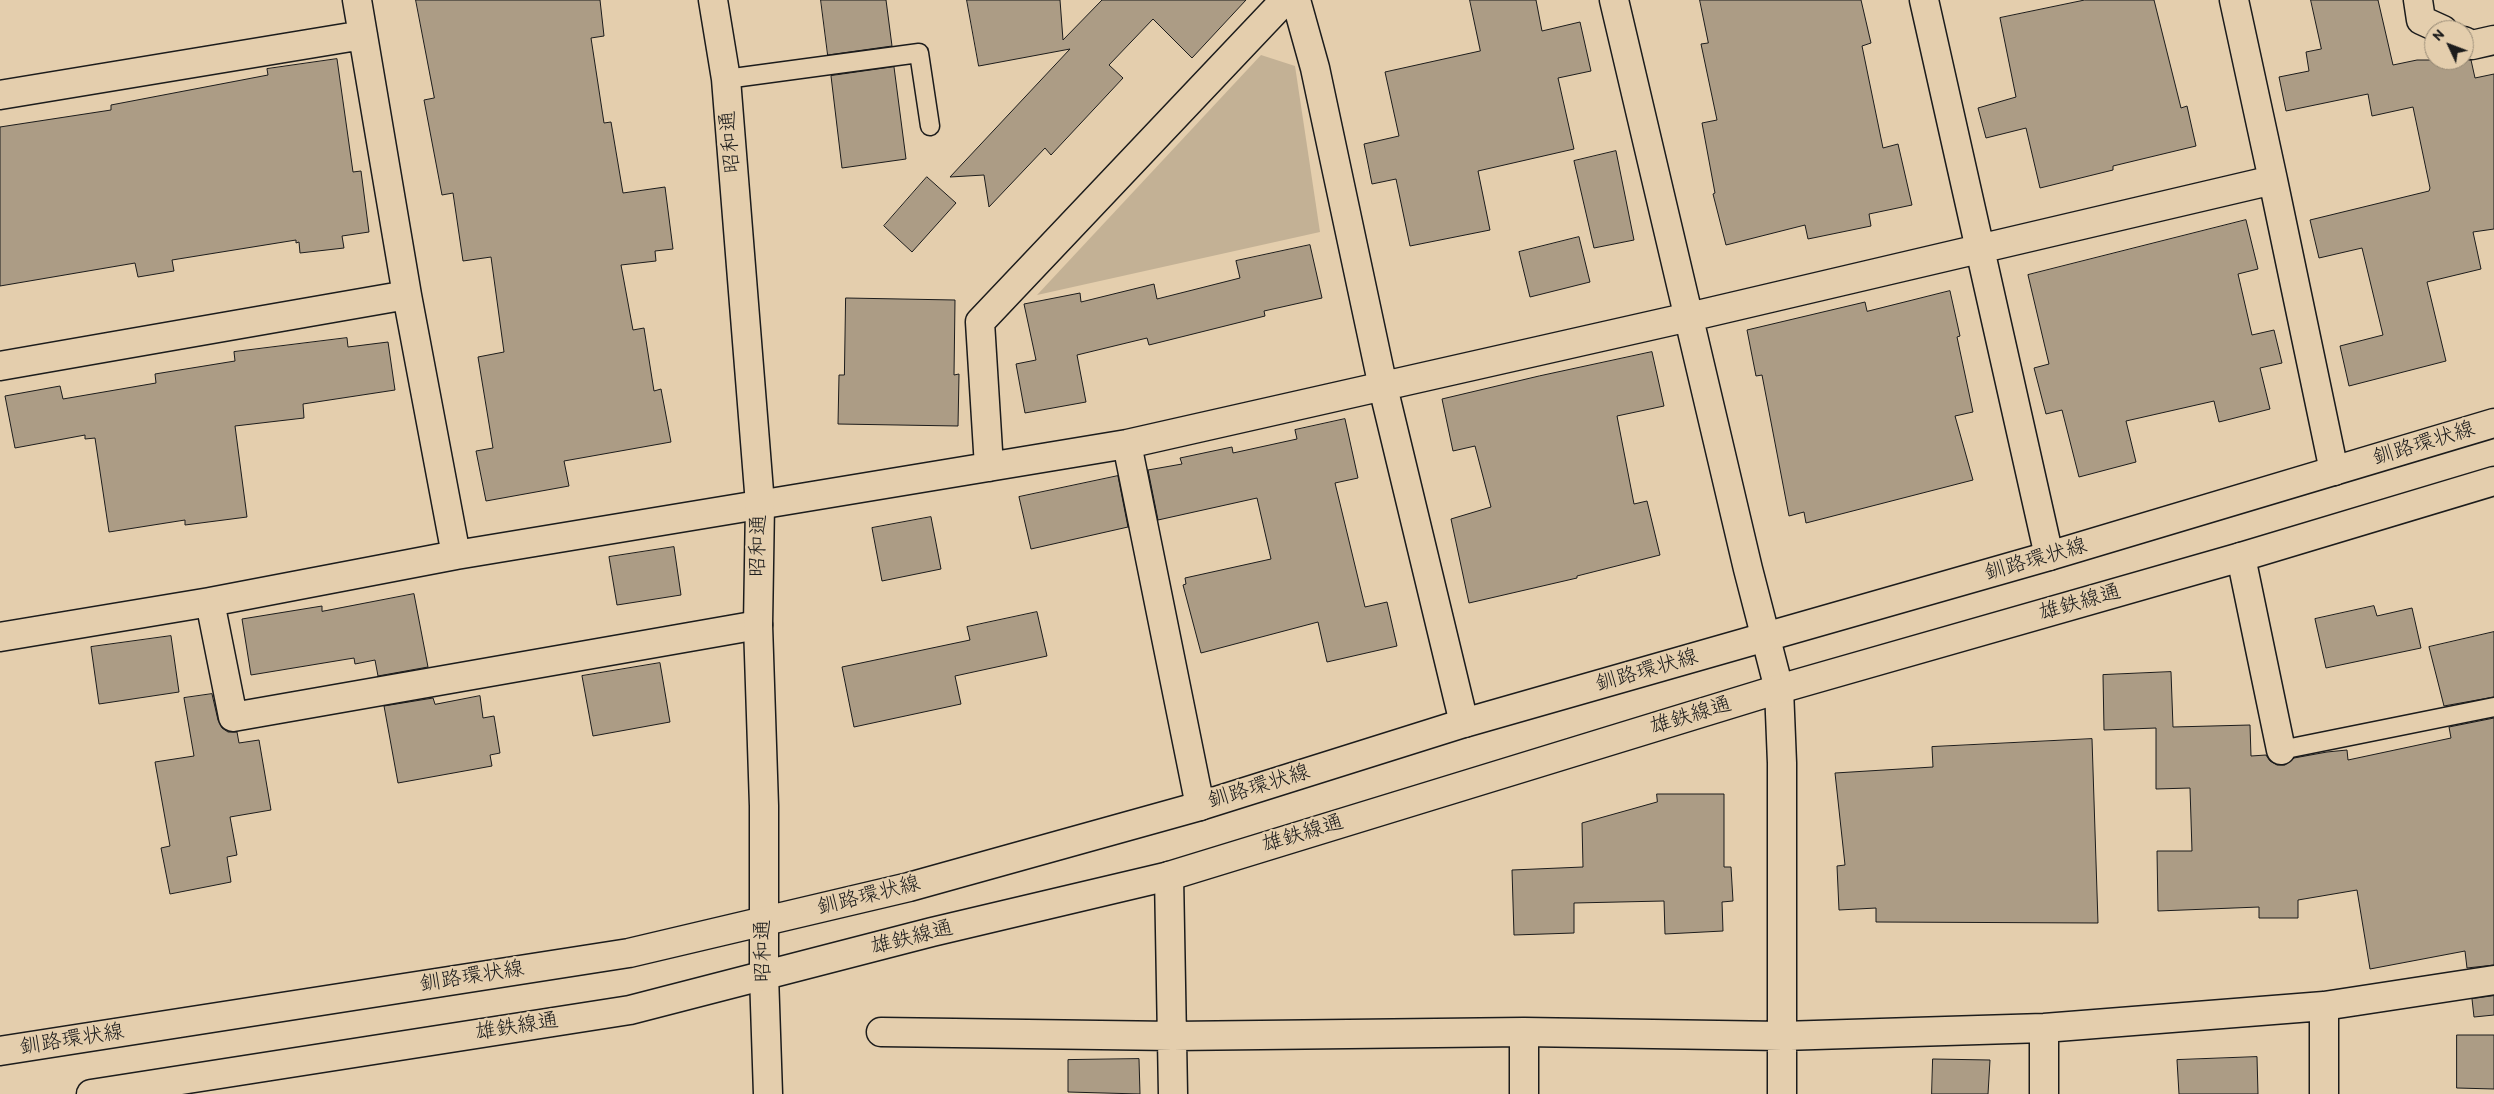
<!DOCTYPE html>
<meta charset="utf-8">
<style>
body{margin:0}
#map{position:relative;width:2494px;height:1094px;overflow:hidden;background:#e4cead;font-family:Itim,sans-serif}
canvas{display:block}
.north{position:absolute;left:2424px;top:20px;width:50px;height:50px;box-sizing:border-box;background:#e4cead;border:1px solid #948773;border-radius:50%;rotate:313deg;font-size:14px;font-weight:700;line-height:20px;text-align:center;color:#1c1c1c}
.north::after{content:'';display:block;margin:auto;width:18px;height:22px;background:#1c1c1c;clip-path:polygon(50% 0,100% 100%,50% 72%,0 100%)}
</style>
<div id="map">
<canvas width="2494" height="1094"></canvas>
<div class="north">N</div>
</div>
<script>
const g = document.querySelector('canvas').getContext('2d');
g.lineJoin = 'round';
function paint(path, color) { g.fillStyle = color; g.fill(path, 'evenodd'); }
function stroke(path, color, width, dash) { g.strokeStyle = color; g.lineWidth = width; g.lineCap = dash ? 'butt' : 'round'; g.setLineDash(dash || []); g.stroke(path); }
function label(font, color, halo, rows, align = 'center') {
  g.font = font + ' Itim,"Klee One",sans-serif'; g.lineWidth = 5; g.setLineDash([]); g.textBaseline = 'middle'; g.strokeStyle = halo; g.fillStyle = color; for (const [text, x, y, turn = 0] of rows) {
    g.save(); g.translate(x, y); g.rotate((+turn || 0) * Math.PI / 180); g.textAlign = isNaN(turn) ? turn : align; if (halo) g.strokeText(text, 0, 0); g.fillText(text, 0, 0); g.restore();
  }
}
paint(new Path2D(`
 M 1261,55 L 1295,66 L 1320,232 L 1037,295 Z`), '#c3b195');
const building = new Path2D(`
 M 416,0 L 600,0 L 604,36 L 591,38 L 604,123 L 611,122 L 623,193 L 665,187 L 673,249 L 655,251 L 656,261 L 621,265 L 633,330 L 644,328 L 654,391 L 661,389 L 671,442 L 564,461 L 569,486 L 486,501 L 476,451 L 493,448 L 478,357 L 504,352 L 491,257 L 463,261 L 453,193 L 442,195 L 424,100 L 434,98 Z
 M 821,0 L 886,0 L 892,46 L 828,55 Z
 M 967,0 L 1060,0 L 1063,40 L 1102,0 L 1246,0 L 1192,58 L 1153,19 L 1109,65 L 1123,78 L 1051,155 L 1045,148 L 989,207 L 984,175 L 950,177 L 1070,49 L 979,66 Z
 M 1470,0 L 1536,0 L 1542,31 L 1580,22 L 1591,71 L 1558,78 L 1574,149 L 1478,171 L 1490,230 L 1410,246 L 1396,179 L 1372,184 L 1364,144 L 1399,136 L 1385,72 L 1480,51 Z
 M 1700,0 L 1861,0 L 1871,43 L 1862,46 L 1883,148 L 1898,144 L 1912,205 L 1869,214 L 1871,226 L 1808,239 L 1805,225 L 1726,245 L 1713,194 L 1715,193 L 1702,123 L 1717,120 L 1701,44 L 1708,43 Z
 M 2085,0 L 2154,0 L 2181,108 L 2187,106 L 2196,146 L 2113,166 L 2113,170 L 2040,188 L 2026,128 L 1986,138 L 1978,108 L 2016,97 L 2000,18 Z
 M 2311,0 L 2378,0 L 2393,65 L 2417,60 L 2471,60 L 2475,78 L 2494,74 L 2494,229 L 2473,232 L 2481,269 L 2427,282 L 2446,361 L 2349,386 L 2340,346 L 2383,335 L 2362,248 L 2319,258 L 2310,220 L 2429,191 L 2430,188 L 2413,107 L 2372,116 L 2368,94 L 2286,111 L 2279,77 L 2309,71 L 2306,52 L 2321,49 Z
 M 337,59 L 353,172 L 361,171 L 369,232 L 342,236 L 344,248 L 300,253 L 299,242 L 296,243 L 296,240 L 172,260 L 174,271 L 138,277 L 135,263 L 0,286 L 0,127 L 111,110 L 111,105 L 268,75 L 267,69 Z
 M 894,67 L 906,159 L 842,168 L 831,76 Z
 M 1616,151 L 1634,240 L 1594,248 L 1574,161 Z
 M 927,177 L 956,203 L 912,252 L 884,226 Z
 M 2246,220 L 2258,269 L 2238,274 L 2252,335 L 2274,330 L 2282,363 L 2260,368 L 2270,409 L 2219,422 L 2214,401 L 2126,421 L 2136,462 L 2079,477 L 2062,410 L 2046,414 L 2034,368 L 2049,364 L 2028,275 Z
 M 1579,237 L 1590,282 L 1530,297 L 1519,252 Z
 M 1310,245 L 1322,298 L 1264,311 L 1265,316 L 1149,345 L 1147,338 L 1077,355 L 1086,402 L 1025,413 L 1016,364 L 1036,360 L 1024,304 L 1080,293 L 1081,302 L 1154,284 L 1157,299 L 1240,278 L 1236,261 Z
 M 1950,291 L 1960,336 L 1957,337 L 1973,412 L 1955,416 L 1973,480 L 1806,523 L 1804,512 L 1789,516 L 1762,375 L 1756,376 L 1747,330 L 1865,302 L 1867,311 Z
 M 846,298 L 955,300 L 954,375 L 959,374 L 958,426 L 838,424 L 839,375 L 844,375 Z
 M 347,338 L 348,347 L 388,342 L 395,390 L 303,404 L 304,418 L 235,426 L 247,517 L 185,525 L 185,520 L 109,532 L 95,438 L 85,439 L 85,435 L 15,448 L 5,396 L 60,386 L 63,399 L 156,383 L 155,374 L 235,361 L 234,352 Z
 M 1652,352 L 1664,406 L 1617,416 L 1634,504 L 1647,501 L 1660,555 L 1577,576 L 1577,578 L 1469,603 L 1451,519 L 1491,507 L 1475,446 L 1453,451 L 1442,399 L 1539,376 Z
 M 1345,419 L 1358,478 L 1335,483 L 1365,607 L 1387,602 L 1397,646 L 1327,662 L 1318,622 L 1201,653 L 1183,585 L 1186,584 L 1185,578 L 1271,559 L 1257,498 L 1158,520 L 1148,470 L 1182,464 L 1180,458 L 1232,447 L 1233,453 L 1297,439 L 1295,430 Z
 M 1118,476 L 1128,527 L 1031,549 L 1019,497 Z
 M 931,517 L 941,569 L 882,581 L 872,528 Z
 M 674,547 L 681,595 L 617,605 L 609,557 Z
 M 414,594 L 428,667 L 378,676 L 375,660 L 355,664 L 354,658 L 251,675 L 242,619 L 322,606 L 322,611 Z
 M 2374,606 L 2377,616 L 2412,608 L 2421,648 L 2326,668 L 2315,619 Z
 M 1037,612 L 1047,656 L 955,676 L 961,704 L 854,727 L 842,667 L 970,640 L 967,627 Z
 M 2494,632 L 2494,697 L 2444,706 L 2429,647 Z
 M 171,636 L 179,692 L 99,704 L 91,647 Z
 M 660,663 L 670,722 L 593,736 L 582,676 Z
 M 2171,672 L 2173,727 L 2250,725 L 2251,756 L 2266,755 L 2270,761 L 2277,765 L 2285,765 L 2294,758 L 2327,752 L 2347,750 L 2348,760 L 2451,738 L 2449,727 L 2494,718 L 2494,965 L 2467,968 L 2465,951 L 2370,969 L 2357,890 L 2298,900 L 2298,918 L 2259,918 L 2259,907 L 2158,911 L 2157,851 L 2192,851 L 2190,788 L 2156,789 L 2156,728 L 2104,730 L 2103,675 Z
 M 212,694 L 218,720 L 222,728 L 228,732 L 237,732 L 239,743 L 259,740 L 271,810 L 230,817 L 237,855 L 227,857 L 231,882 L 170,894 L 161,848 L 170,846 L 155,762 L 194,756 L 184,698 Z
 M 480,696 L 483,718 L 494,716 L 500,753 L 490,755 L 492,766 L 398,783 L 384,706 L 433,698 L 435,704 Z
 M 2092,739 L 2098,923 L 1876,922 L 1876,908 L 1839,910 L 1837,866 L 1845,865 L 1835,773 L 1933,767 L 1932,747 Z
 M 1657,794 L 1724,794 L 1724,867 L 1731,867 L 1733,901 L 1722,902 L 1723,931 L 1665,934 L 1664,901 L 1574,903 L 1574,933 L 1514,935 L 1512,870 L 1583,867 L 1582,823 L 1657,802 Z
 M 2494,996 L 2494,1015 L 2474,1017 L 2472,999 Z
 M 2457,1035 L 2494,1035 L 2494,1089 L 2457,1088 Z
 M 2257,1057 L 2258,1094 L 2179,1094 L 2177,1060 Z
 M 1139,1059 L 1140,1094 L 1068,1092 L 1068,1060 Z
 M 1933,1059 L 1990,1060 L 1988,1094 L 1932,1094 Z`);
paint(building, '#ac9c85');
stroke(building, '#1c1c1c', 1);
const lane = new Path2D(`
 M 726,79 L 919,53 L 930,126
 M 2281,750 L 2494,707`);
const street = new Path2D(`
 M 357,0 L 407,295 L 456,555
 M 1296,0 L 1315,68 L 1383,387 L 1464,723
 M 1614,0 L 1748,569 L 1779,689 L 1782,763 L 1782,1094
 M 1924,0 L 2049,556
 M 2418,0 L 2421,20 L 2443,30
 M 2464,41 L 2472,45 L 2494,40
 M 0,95 L 363,35
 M 2273,180 L 2334,471
 M 0,366 L 407,295
 M 1127,444 L 1200,806
 M 989,467 L 980,322 L 1285,0
 M 2241,557 L 2281,750
 M 210,602 L 233,717 L 758,625
 M 0,637 L 210,602 L 456,555 L 1127,444 L 1689,317 L 2273,180 L 2234,0
 M 1169,876 L 1173,1094
 M 2324,1006 L 2324,1094
 M 2044,1028 L 2044,1094
 M 881,1032 L 1173,1036 L 1524,1032 L 1782,1036 L 2044,1028 L 2324,1006 L 2494,980
 M 1524,1094 L 1524,1032`);
const secondary = new Path2D(`
 M 713,0 L 726,79 L 760,504 L 758,625 L 764,806 L 764,975 L 768,1094`);
const primary = new Path2D(`
 M 0,1051 L 629,953 L 909,887 L 1200,806 L 1464,723 L 2049,556 L 2494,423
 M 91,1094 L 630,1010 L 932,932 L 1169,876 L 1779,689 L 2241,557 L 2494,481`);
stroke(lane, '#1c1c1c', 21);
stroke(street, '#1c1c1c', 31);
stroke(secondary, '#1c1c1c', 31);
stroke(primary, '#1c1c1c', 31);
stroke(lane, '#e4cead', 18);
stroke(street, '#e4cead', 28);
stroke(secondary, '#e4cead', 28);
stroke(primary, '#e4cead', 28);
label('21px', '#1c1c1c', '#e4cead', [
 ["昭和通",731,142,-95],
 ["釧路環状線",2424,444,-17],
 ["昭和通",759,546,-89],
 ["釧路環状線",2036,560,-16],
 ["雄鉄線通",2080,603,-16],
 ["釧路環状線",1647,671,-16],
 ["雄鉄線通",1691,716,-17],
 ["釧路環状線",1259,787,-17],
 ["雄鉄線通",1303,834,-17],
 ["釧路環状線",869,896,-14],
 ["雄鉄線通",912,938,-14],
 ["昭和通",764,951,-90],
 ["釧路環状線",472,977,-9],
 ["雄鉄線通",517,1027,-9],
 ["釧路環状線",72,1040,-9]
]);
</script>
